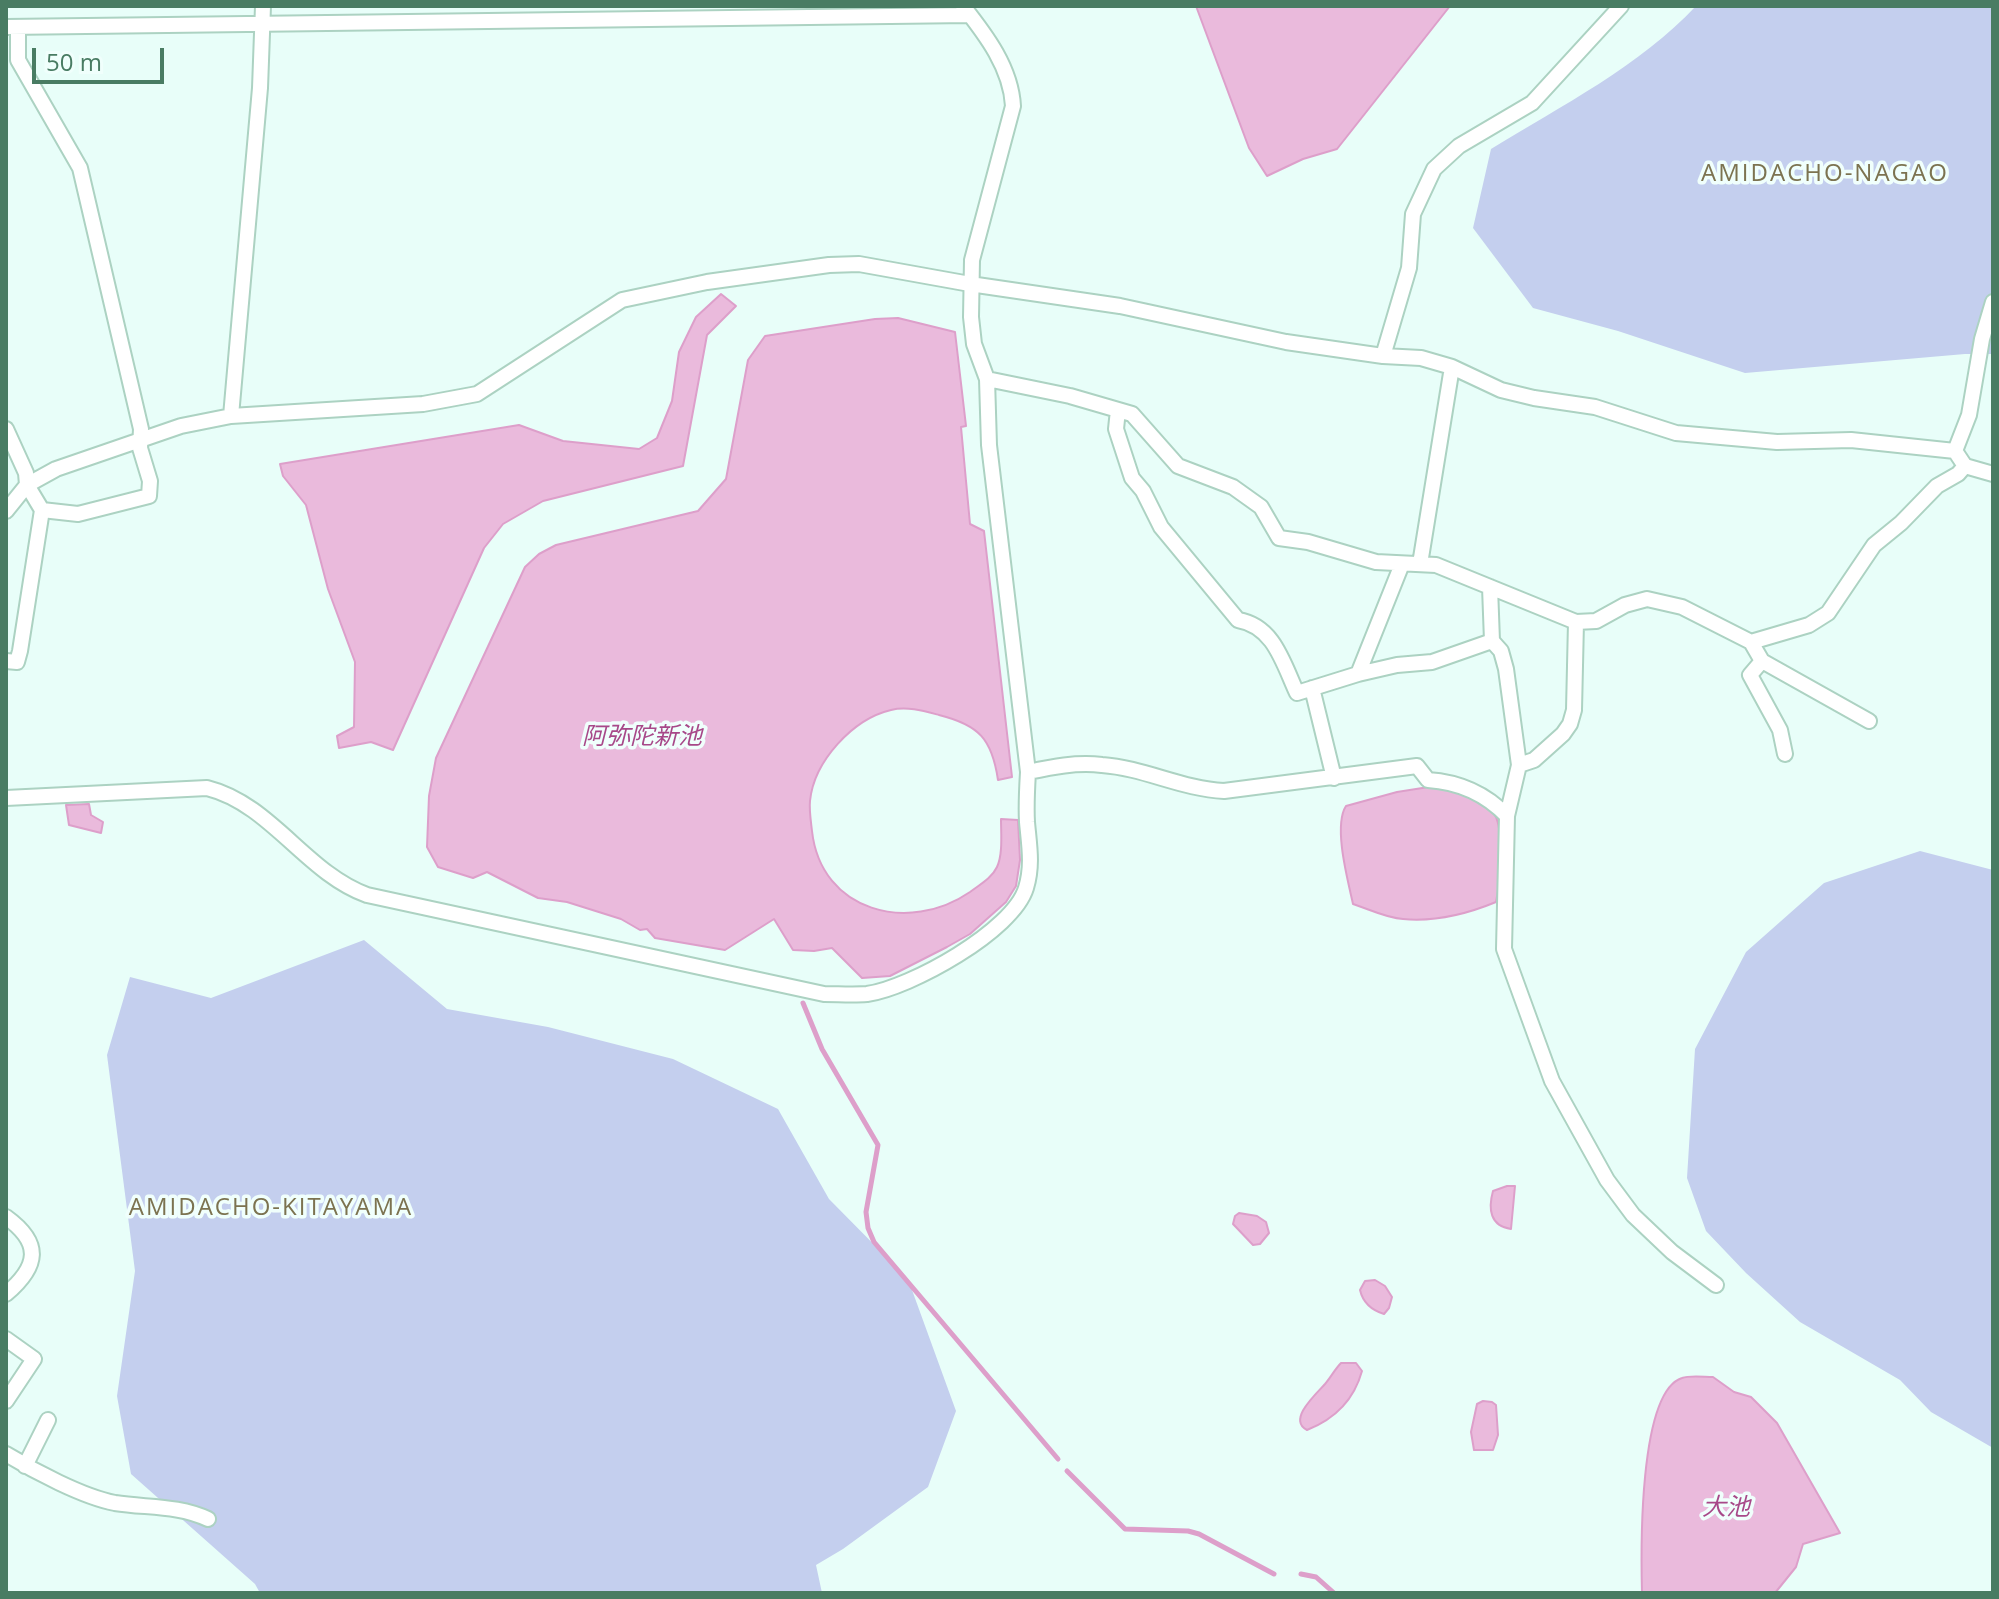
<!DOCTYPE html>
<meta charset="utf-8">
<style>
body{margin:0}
#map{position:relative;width:1999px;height:1599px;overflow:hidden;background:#e8fef9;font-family:"Open Sans",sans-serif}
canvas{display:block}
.frame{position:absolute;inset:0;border:8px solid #497c63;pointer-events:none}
.scale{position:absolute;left:32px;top:48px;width:132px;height:36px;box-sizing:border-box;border:4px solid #497c63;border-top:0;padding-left:10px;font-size:24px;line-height:28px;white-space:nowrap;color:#497c63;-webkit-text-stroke:6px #f0fffc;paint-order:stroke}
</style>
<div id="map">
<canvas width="1999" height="1599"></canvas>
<div class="frame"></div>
<div class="scale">50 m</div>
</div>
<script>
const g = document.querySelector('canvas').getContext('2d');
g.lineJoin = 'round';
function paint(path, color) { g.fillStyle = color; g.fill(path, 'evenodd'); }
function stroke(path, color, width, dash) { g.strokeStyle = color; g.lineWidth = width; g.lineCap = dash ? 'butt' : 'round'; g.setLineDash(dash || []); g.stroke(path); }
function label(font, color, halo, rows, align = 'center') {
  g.font = font + ' "Open Sans","Noto Sans JP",sans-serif'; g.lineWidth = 7; g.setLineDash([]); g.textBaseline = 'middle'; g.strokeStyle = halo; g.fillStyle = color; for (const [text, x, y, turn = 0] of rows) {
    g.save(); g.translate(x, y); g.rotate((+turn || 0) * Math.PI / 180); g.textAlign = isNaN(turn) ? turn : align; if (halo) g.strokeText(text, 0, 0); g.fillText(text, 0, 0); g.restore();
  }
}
paint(new Path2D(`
 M 1696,6 L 1993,6 L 1993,354 L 1965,354 L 1745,373 L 1618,331 L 1533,308 L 1473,228 L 1491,149 C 1561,106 1640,66 1696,6 Z
 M 1920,851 L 1993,870 L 1993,1448 L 1931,1412 L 1900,1380 L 1800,1322 L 1746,1273 L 1706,1231 L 1687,1178 L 1695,1049 L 1746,952 L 1824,883 Z
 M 364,940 L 447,1009 L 548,1027 L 673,1059 L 778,1109 L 829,1199 L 908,1279 L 956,1411 L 928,1487 L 843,1549 L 816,1565 L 822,1593 L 260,1593 L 255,1584 L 131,1474 L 117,1396 L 135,1271 L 107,1055 L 130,977 L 211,998 Z`), '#c4cfee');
const water = new Path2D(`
 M 1196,6 L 1450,6 L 1337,149 L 1303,159 L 1267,176 L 1249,148 Z
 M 721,294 L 736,306 L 707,335 L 683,466 L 543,501 L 503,524 L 484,548 L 393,750 L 371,742 L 339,748 L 337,736 L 354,727 L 355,662 L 328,589 L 306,505 L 283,476 L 280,464 L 519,425 L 563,441 L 639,449 L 657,438 L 672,401 L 679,352 L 696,317 Z
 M 898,318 L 955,332 L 966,426 L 961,427 L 970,524 L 984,531 L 1012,777 L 998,780 C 992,739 979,725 939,715 C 924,711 907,706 891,710 C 853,719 814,761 810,801 C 809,810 811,822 812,831 C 821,912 909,934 970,892 C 979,885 992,878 997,867 C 1003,854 1001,834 1001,819 L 1018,820 L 1020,860 L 1016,886 L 1006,902 L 970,934 L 947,947 L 890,976 L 862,978 L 832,948 L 814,951 L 793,950 L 774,919 L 725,950 L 655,938 L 647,929 L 640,930 L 621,919 L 567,902 L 538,898 L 487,872 L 473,878 L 438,867 L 427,847 L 429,796 L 436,758 L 525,567 L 539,554 L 556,545 L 698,511 L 726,479 L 748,360 L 765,336 L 875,319 Z
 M 1435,786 C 1452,790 1486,797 1495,815 C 1504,831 1500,883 1496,902 C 1467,914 1435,922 1403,919 C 1386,918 1369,909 1353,904 C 1348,881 1333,826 1346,806 L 1397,792 Z
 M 89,804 L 91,815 L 103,822 L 101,833 L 69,825 L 66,805 Z
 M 1507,1186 L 1515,1186 L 1511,1229 C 1490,1226 1488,1209 1493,1191 Z
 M 1239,1213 L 1257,1216 L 1266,1222 L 1269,1233 L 1260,1244 L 1253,1245 L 1233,1224 L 1235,1216 Z
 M 1375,1280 L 1385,1286 L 1392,1297 L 1389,1308 L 1384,1314 C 1371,1310 1363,1303 1360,1290 L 1365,1281 Z
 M 1341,1363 L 1356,1363 L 1362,1371 C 1354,1400 1335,1419 1307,1430 C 1287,1420 1316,1394 1325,1384 C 1331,1377 1335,1369 1341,1363 Z
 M 1713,1377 L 1734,1392 L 1751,1397 L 1777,1423 L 1840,1533 L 1803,1544 L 1796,1567 L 1775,1593 L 1642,1593 C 1641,1554 1638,1392 1682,1378 C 1690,1375 1704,1377 1713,1377 Z
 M 1483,1401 L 1492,1402 L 1496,1405 L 1498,1435 L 1493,1450 L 1474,1450 L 1471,1432 L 1477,1404 Z`);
paint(water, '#eabadc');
stroke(water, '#dd9fca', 2);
stroke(new Path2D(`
 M 803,1003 L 822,1049 L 878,1145 L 866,1212 L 868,1228 L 874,1242 L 1058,1459
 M 1067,1471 L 1125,1529 L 1188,1531 L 1199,1534 L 1274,1574
 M 1301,1574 L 1316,1577 L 1334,1593`), '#dd9fca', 5);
const street = new Path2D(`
 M 6,27 L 970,15
 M 18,27 L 18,60 L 80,168 L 141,429 L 140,448 L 150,481 L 149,496 L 78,514 L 42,510
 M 1383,356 L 1409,268 L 1413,214 L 1434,169 L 1459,146 L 1532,103 L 1621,6
 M 987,379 L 1070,396 L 1132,414 L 1178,466 L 1233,487 L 1261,507 L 1279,538 L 1308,542 L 1376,562 L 1436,565 L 1576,622 L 1596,621 L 1625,605 L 1647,599 L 1682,607 L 1751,642 L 1762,661 L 1869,721
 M 1118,410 L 1116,429 L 1132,478 L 1143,491 L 1161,527 L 1238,620 C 1274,626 1283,663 1297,693 L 1358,674 L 1397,665 L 1432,662 L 1492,641 L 1501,651 L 1506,669 L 1519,765 L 1507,816 L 1504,949 L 1552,1081 L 1607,1180 L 1633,1215 L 1672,1252 L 1716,1285
 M 231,416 L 260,88 L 263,6
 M 6,429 L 26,473 L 27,485 L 42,510 L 20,651 L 17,662 L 6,661
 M 1955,451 L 1969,415 L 1982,339 L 1993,302
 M 1965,466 L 1993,474
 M 6,511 L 27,485 L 56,469 L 181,426 L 231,416 L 423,404 L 477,394 L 622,300 L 707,282 L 829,265 L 859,264 L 970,284 L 1120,306 L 1286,342 L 1383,356 L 1421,358 L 1452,367 L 1501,390 L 1534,398 L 1595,407 L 1676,433 L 1777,442 L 1851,440 L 1955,451 L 1965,466 L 1958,474 L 1937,486 L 1901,523 L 1874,545 L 1828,613 L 1809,625 L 1751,642
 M 1420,564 L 1452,367
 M 1490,587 L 1492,641
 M 1762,661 L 1750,675 L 1780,730 L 1785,754
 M 1358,674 L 1402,564
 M 1312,688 L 1334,778
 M 1519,765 L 1534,760 L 1563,734 L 1570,724 L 1574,710 L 1576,622
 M 1028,772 C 1052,767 1076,762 1102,765 C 1144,768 1182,789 1224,791 L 1417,766 L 1428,780 C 1459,782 1485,793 1507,816
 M 6,798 L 207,788 C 271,804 306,873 367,895 L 824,994 C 838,994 853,995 867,994 C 910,988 1013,931 1026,888 C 1033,865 1029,845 1027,822 C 1026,805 1027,789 1028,772 L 989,445 L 987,379 L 974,344 L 971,317 L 972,260 L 1013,106 C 1011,68 986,35 963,6
 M 6,1217 C 42,1243 39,1266 6,1294
 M 6,1339 L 34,1359 L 6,1401
 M 6,1454 C 34,1471 83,1497 115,1503 C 147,1508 178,1505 208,1519
 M 25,1466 L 48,1420`);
stroke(street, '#acd2c2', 18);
stroke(street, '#fff', 14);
g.letterSpacing = '2px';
label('24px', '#7c7350', '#f0fffc', [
 ["AMIDACHO-NAGAO",1825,174],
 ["AMIDACHO-KITAYAMA",271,1208]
]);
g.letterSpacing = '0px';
label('italic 24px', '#a74889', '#f0fffc', [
 ["阿弥陀新池",642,737],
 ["大池",1726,1508]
]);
</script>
